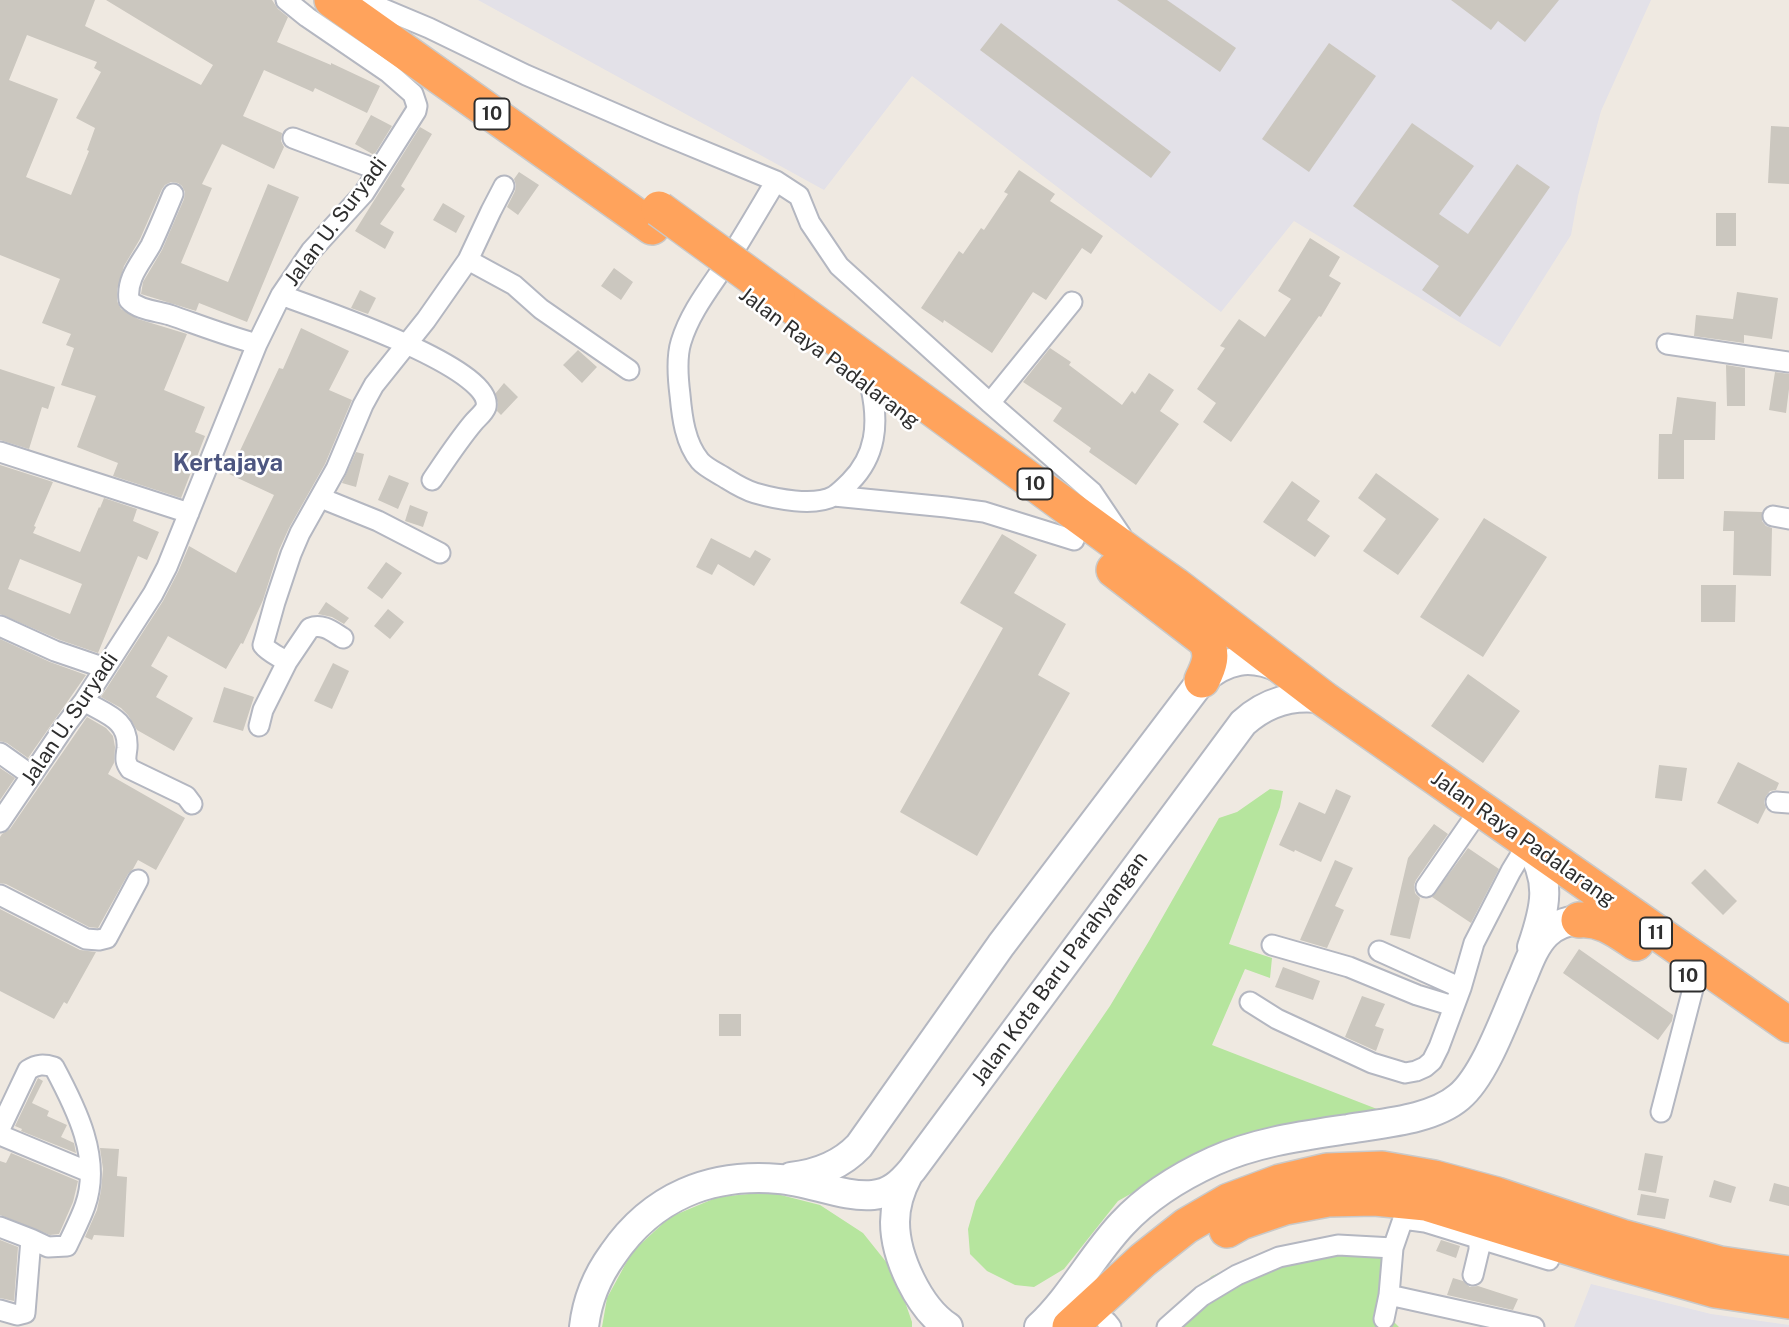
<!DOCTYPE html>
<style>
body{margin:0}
canvas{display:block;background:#efe9e1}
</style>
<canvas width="1789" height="1327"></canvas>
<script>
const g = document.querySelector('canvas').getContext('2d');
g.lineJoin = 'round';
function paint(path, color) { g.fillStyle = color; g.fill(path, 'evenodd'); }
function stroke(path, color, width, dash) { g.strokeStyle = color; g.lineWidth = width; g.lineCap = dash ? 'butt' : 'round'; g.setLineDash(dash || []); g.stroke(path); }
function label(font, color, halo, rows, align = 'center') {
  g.font = font + ' "Public Sans",sans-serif'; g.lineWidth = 5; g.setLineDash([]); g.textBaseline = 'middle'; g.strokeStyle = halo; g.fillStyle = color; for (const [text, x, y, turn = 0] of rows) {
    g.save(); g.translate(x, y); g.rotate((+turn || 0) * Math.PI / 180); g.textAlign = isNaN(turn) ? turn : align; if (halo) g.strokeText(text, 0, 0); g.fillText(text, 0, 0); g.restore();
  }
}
paint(new Path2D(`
 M 478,0 L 1651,0 L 1601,111 L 1578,196 L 1571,235 L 1500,347 L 1294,221 L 1221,312 L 912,76 L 824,190 Z
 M 1591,1284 L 1711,1314 L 1789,1325 L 1789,1327 L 1574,1327 Z`), '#e3e1e8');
paint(new Path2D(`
 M 1270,789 L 1283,791 L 1280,807 L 1229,944 L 1272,958 L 1270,978 L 1245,969 L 1212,1045 L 1377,1109 L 1288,1125 L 1187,1162 L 1118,1201 L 1064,1269 L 1034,1287 L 1015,1285 L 987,1271 L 970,1254 L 968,1229 L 976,1201 L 1110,1006 L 1149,941 L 1219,818 L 1237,812 Z
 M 769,1192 L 820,1205 L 863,1233 L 895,1273 L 912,1322 L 912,1327 L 602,1327 L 607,1298 L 632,1252 L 670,1217 L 718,1197 Z
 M 1377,1237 L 1393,1243 L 1393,1321 L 1399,1327 L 1162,1327 L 1182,1303 L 1212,1276 L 1277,1248 Z`), '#b6e59e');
paint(new Path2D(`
 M 0,0 L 95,0 L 85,26 L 201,85 L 213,65 L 106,0 L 272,0 L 278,9 L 288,17 L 277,42 L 331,65 L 331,63 L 380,86 L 367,113 L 315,88 L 313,92 L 264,70 L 243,116 L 282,133 L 281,141 L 284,147 L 274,169 L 222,144 L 202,184 L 212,188 L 181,263 L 228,282 L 268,184 L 299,197 L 247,322 L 199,303 L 196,311 L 141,294 L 143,282 L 162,250 L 184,199 L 185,192 L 182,186 L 178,183 L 171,182 L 165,185 L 162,189 L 140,239 L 124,266 L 117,290 L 117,301 L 121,309 L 138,319 L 187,334 L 164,390 L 205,407 L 195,432 L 205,436 L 181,498 L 113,476 L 118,463 L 77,447 L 96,396 L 61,385 L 74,348 L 66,345 L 71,334 L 42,323 L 60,279 L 0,255 ZM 27,35 L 97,62 L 94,68 L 101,72 L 76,118 L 95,128 L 87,150 L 89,151 L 71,195 L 26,177 L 58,99 L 9,80 Z
 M 1117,0 L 1167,0 L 1236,48 L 1220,72 Z
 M 1451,0 L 1559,0 L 1525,42 L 1498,21 L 1491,30 Z
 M 1001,23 L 1171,152 L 1151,178 L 980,50 Z
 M 1329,43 L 1376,76 L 1309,172 L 1262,139 Z
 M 371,115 L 392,126 L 374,155 L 355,144 Z
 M 1412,123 L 1474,166 L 1439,214 L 1468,234 L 1517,164 L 1550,187 L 1460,317 L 1422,290 L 1439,266 L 1353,206 Z
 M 1771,126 L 1789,127 L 1789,184 L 1768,183 Z
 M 420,127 L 432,134 L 401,186 L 405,189 L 380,224 L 394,232 L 385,249 L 355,231 Z
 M 1019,170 L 1055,194 L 1050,201 L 1103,236 L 1091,254 L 1082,248 L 1046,300 L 1033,292 L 992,353 L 944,320 L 943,323 L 921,308 L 959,251 L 963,254 L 981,228 L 984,230 L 1008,194 L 1004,192 Z
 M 519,172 L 539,185 L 518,215 L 507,207 L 515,191 L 516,185 L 514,179 Z
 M 443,203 L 465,216 L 456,233 L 433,220 Z
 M 1716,213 L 1736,213 L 1736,246 L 1716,246 Z
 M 1310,238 L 1340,257 L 1329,276 L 1341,283 L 1321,317 L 1319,316 L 1231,442 L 1203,422 L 1216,403 L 1197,389 L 1225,348 L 1220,346 L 1239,319 L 1265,337 L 1291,299 L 1278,291 Z
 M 614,268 L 633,282 L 621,300 L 601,286 Z
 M 360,290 L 376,298 L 368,314 L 351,308 Z
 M 1737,292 L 1778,298 L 1772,339 L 1744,335 L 1744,343 L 1694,336 L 1696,315 L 1733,319 Z
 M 301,328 L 349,351 L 329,390 L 352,400 L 325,464 L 289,528 L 279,550 L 263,600 L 243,644 L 241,643 L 226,669 L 168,636 L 151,666 L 168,676 L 156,697 L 193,718 L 174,751 L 137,730 L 128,715 L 121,708 L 101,697 L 163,601 L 178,572 L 189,546 L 236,573 L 274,495 L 229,474 L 279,368 L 283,369 Z
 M 1050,348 L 1071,362 L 1069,365 L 1122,405 L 1132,391 L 1135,394 L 1149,373 L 1174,390 L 1160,411 L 1179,424 L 1136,485 L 1089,452 L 1091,448 L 1053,421 L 1062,408 L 1023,382 Z
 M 578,350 L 597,367 L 582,383 L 563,365 Z
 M 1726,365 L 1745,368 L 1745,406 L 1727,406 Z
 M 0,369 L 55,387 L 48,409 L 42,407 L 29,449 L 0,440 Z
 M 1775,372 L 1789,374 L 1789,389 L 1786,413 L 1769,410 Z
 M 504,383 L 518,397 L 501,415 L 497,411 L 498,403 L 495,394 Z
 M 1677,397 L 1716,402 L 1715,440 L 1684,440 L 1684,479 L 1658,479 L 1659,434 L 1672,434 Z
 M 356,452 L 364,454 L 356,487 L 342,483 Z
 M 0,465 L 53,482 L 34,526 L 36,527 L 33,533 L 80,552 L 99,507 L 100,508 L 104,498 L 137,509 L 133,521 L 159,532 L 147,560 L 138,556 L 98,653 L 60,640 L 0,614 ZM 20,559 L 82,584 L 70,614 L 8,589 Z
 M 1376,473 L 1439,519 L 1398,575 L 1363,551 L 1386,519 L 1358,498 Z
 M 389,475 L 409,483 L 398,509 L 378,500 Z
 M 1292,481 L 1320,501 L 1307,520 L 1330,536 L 1315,557 L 1263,522 Z
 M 410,505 L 428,512 L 423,527 L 405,521 Z
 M 1724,511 L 1762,512 L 1762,521 L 1766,526 L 1772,528 L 1771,576 L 1733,575 L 1734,531 L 1723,531 Z
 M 1484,518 L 1547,557 L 1483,657 L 1420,617 Z
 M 1002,534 L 1037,555 L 1014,593 L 1066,624 L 1038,675 L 1070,693 L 977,856 L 900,812 L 1003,628 L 960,603 Z
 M 711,538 L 750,558 L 755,550 L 771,559 L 754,586 L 718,564 L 712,575 L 696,567 Z
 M 386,562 L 402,573 L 382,599 L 367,588 Z
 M 1701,585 L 1736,585 L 1735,622 L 1701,622 Z
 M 326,602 L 349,618 L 344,624 L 332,617 L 318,614 Z
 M 388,609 L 404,622 L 390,639 L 374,626 Z
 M 0,639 L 50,662 L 86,675 L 28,758 L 7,743 L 0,741 Z
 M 333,663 L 349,671 L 332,709 L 314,701 Z
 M 1468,674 L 1520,711 L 1483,763 L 1431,726 Z
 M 224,687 L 254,697 L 243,731 L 213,722 Z
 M 87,717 L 106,728 L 113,736 L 115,747 L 114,763 L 108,774 L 185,818 L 156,870 L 138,860 L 133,869 L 128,874 L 98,928 L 89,927 L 6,884 L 0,883 L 0,837 L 2,834 L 10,829 Z
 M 1738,762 L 1779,783 L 1776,790 L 1770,791 L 1766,796 L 1764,802 L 1766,808 L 1758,824 L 1717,803 Z
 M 1659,765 L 1687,768 L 1682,801 L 1655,798 Z
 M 0,768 L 15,778 L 0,800 Z
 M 1336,789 L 1351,796 L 1321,862 L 1295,850 L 1294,852 L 1279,845 L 1299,802 L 1325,814 Z
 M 1434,824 L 1448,834 L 1416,880 L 1414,885 L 1415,893 L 1420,898 L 1410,939 L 1390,935 L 1408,858 Z
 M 1468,848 L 1499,869 L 1471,923 L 1432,897 Z
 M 1335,860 L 1353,868 L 1335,906 L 1344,910 L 1327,948 L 1300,940 Z
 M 1705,869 L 1737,901 L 1723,915 L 1691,883 Z
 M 0,909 L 80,950 L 96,952 L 67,1004 L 64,1002 L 54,1019 L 0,991 Z
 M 1579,949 L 1673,1015 L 1672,1021 L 1658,1040 L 1563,973 Z
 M 1283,967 L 1320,981 L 1313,1000 L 1275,987 Z
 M 1362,996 L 1385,1004 L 1375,1026 L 1384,1029 L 1376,1051 L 1345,1037 Z
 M 719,1014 L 741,1014 L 741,1036 L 719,1036 Z
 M 38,1078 L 43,1081 L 32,1103 L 49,1111 L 47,1116 L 67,1125 L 61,1137 L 74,1143 L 76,1153 L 21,1131 L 22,1129 L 15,1126 Z
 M 100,1148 L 119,1149 L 117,1176 L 127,1177 L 124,1237 L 94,1235 L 92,1240 L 85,1237 L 97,1210 L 101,1191 L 103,1169 Z
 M 11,1153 L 78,1181 L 73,1202 L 59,1234 L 50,1235 L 0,1215 L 0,1161 L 6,1163 Z
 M 1645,1153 L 1663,1156 L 1656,1193 L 1638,1190 Z
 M 1714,1180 L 1736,1187 L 1731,1203 L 1709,1197 Z
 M 1774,1183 L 1789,1187 L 1789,1206 L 1769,1201 Z
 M 1641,1194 L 1669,1199 L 1665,1219 L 1637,1215 Z
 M 0,1240 L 18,1247 L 14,1301 L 0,1298 Z
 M 1441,1240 L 1460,1246 L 1456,1258 L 1436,1251 Z
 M 1453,1278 L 1463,1281 L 1470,1287 L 1478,1286 L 1518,1299 L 1513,1310 L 1447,1295 Z`), '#cbc7bf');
const street = new Path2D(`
 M 362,0 L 429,28 L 526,75 L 662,134 L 776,181 L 799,196 L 810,223 L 839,266 L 990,403 L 1092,492 L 1121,535
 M 293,138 L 378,170
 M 776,181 C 761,206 747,230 732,254 C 714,283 691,309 681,342 C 676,358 678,379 680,395 C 682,417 685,443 700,461 C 706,468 718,473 727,479 C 735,484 745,490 755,493 C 776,499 814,507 834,496 C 839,493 845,487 850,482 C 876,456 879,424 871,388
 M 173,194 C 166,211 159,228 151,245 C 141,263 126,278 129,300 C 138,310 157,311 170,315 C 199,325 227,336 257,344
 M 468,260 L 514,285 L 541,309 L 629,370
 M 281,295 C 312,307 495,367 486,407 C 484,413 477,418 473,423 C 458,441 445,461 432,480
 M 1667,344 L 1789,362
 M 990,403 L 1072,302
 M 0,452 L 189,513
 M 834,496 L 946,507 L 984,512 L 1074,540
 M 321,498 L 378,521 L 440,553
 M 1773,516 L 1789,519
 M 0,626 L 55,651 L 105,668
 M 343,638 C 333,632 323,623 310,628 L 287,662 C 280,657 268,652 263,645 L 275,602 L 291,554 L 300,533 L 336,469 L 363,405 L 374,385 L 426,320 L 468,260 L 491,211 L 504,186
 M 84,701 C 105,714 129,719 127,748 C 126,757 124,761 130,769 L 186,796 L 192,804
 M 259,726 L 263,710 L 287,662
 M 0,753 L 31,775
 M 1776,802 L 1789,803
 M 0,822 L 67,723 L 84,701 L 153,594 L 167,567 L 257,344 L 281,295 L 311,251 L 364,193 L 416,111 L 417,106 L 413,94 L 389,73 L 307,17 L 286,0
 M 1426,887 L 1480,809
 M 0,895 L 86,939 L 99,940 L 107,938 L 138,880
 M 1272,945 L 1349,967 L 1417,995 L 1453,1006
 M 1379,951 L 1461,988
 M 1250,1002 L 1277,1019 L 1372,1063 L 1405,1073 L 1416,1071 L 1425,1067 L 1432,1061 L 1439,1047 L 1461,988 L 1474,943 L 1511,871 L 1528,843
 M 1661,1112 L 1695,981
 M 0,1129 L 28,1070 C 37,1064 44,1064 54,1067 C 76,1108 102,1159 85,1206 C 80,1220 73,1233 67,1246 L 48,1247 L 31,1239
 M 0,1135 L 89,1172
 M 0,1227 L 31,1239 L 25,1313 L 17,1315 L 0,1310
 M 1473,1275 L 1479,1250 L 1479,1239
 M 1389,1295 L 1534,1327
 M 1384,1319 L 1389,1295 L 1393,1248 L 1403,1219 L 1425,1222 L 1549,1260
 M 1107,1322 L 1111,1327
 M 1167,1327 L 1202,1296 L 1237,1275 L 1279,1257 L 1338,1245 L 1393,1248`);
const secondary = new Path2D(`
 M 1528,843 C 1552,881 1546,906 1532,947
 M 908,1175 C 900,1190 895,1205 895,1222 C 895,1257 919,1308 948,1327
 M 791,1177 C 817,1174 841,1165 859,1146 L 1001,945 L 1202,680 C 1226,659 1250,654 1280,668
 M 584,1327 C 587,1300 597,1276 613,1254 C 652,1197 710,1173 779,1179 C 808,1181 846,1198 873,1195 C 891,1193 901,1183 912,1170 L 1243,723 C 1266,702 1294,694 1324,699
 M 1039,1327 C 1072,1296 1092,1256 1122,1224 C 1147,1197 1181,1176 1214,1161 C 1256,1142 1302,1136 1348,1129 C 1382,1123 1432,1120 1459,1097 C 1486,1075 1508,1009 1523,976 C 1529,961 1535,945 1546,934 C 1555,925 1567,921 1579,920`);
const highway = new Path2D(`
 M 332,0 L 652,227
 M 777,295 L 1138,559 L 1175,585 L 1324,699 L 1789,1025
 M 1114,570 L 1205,640 C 1214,654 1209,666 1202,680
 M 1579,920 C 1602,918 1618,931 1636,943
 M 1227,1230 L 1241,1222 L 1285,1207 L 1328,1199 L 1375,1198 L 1426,1203 L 1617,1262 L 1715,1290 L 1789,1301
 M 1070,1327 L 1143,1260 L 1186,1226 L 1229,1201 L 1280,1182 L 1327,1171 L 1382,1169 L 1434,1178 L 1497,1195 L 1622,1237 L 1720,1264 L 1789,1274`);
stroke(street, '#b4b7c1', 23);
stroke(secondary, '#b4b7c1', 32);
stroke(highway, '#c9c9c9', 38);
stroke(street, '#fff', 19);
stroke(secondary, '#fff', 28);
stroke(highway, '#ffa35c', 35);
const highwayBridge = new Path2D(`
 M 659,209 L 777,295`);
stroke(highwayBridge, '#c9c9c9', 38, []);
stroke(highwayBridge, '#ffa35c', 35);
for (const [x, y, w] of [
 [492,114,35],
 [1035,484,35],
 [1656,933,32],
 [1688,976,35]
]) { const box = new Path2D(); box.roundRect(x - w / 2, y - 15.5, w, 31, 5); g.fillStyle = '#fff'; g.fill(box); stroke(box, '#2e2e2e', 2); }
label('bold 19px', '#2e2e2e', null, [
 ["10",492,114],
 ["10",1035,484],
 ["11",1656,933],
 ["10",1688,976]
]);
label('21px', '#2e2e2e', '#fff', [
 ["Jalan U. Suryadi",336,222,-53],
 ["Jalan Raya Padalarang",829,358,37],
 ["Jalan U. Suryadi",70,719,-56],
 ["Jalan Raya Padalarang",1523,839,35],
 ["Jalan Kota Baru Parahyangan",1060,969,-54]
]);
label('bold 24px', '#4d5680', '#fff', [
 ["Kertajaya",228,464]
]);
</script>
